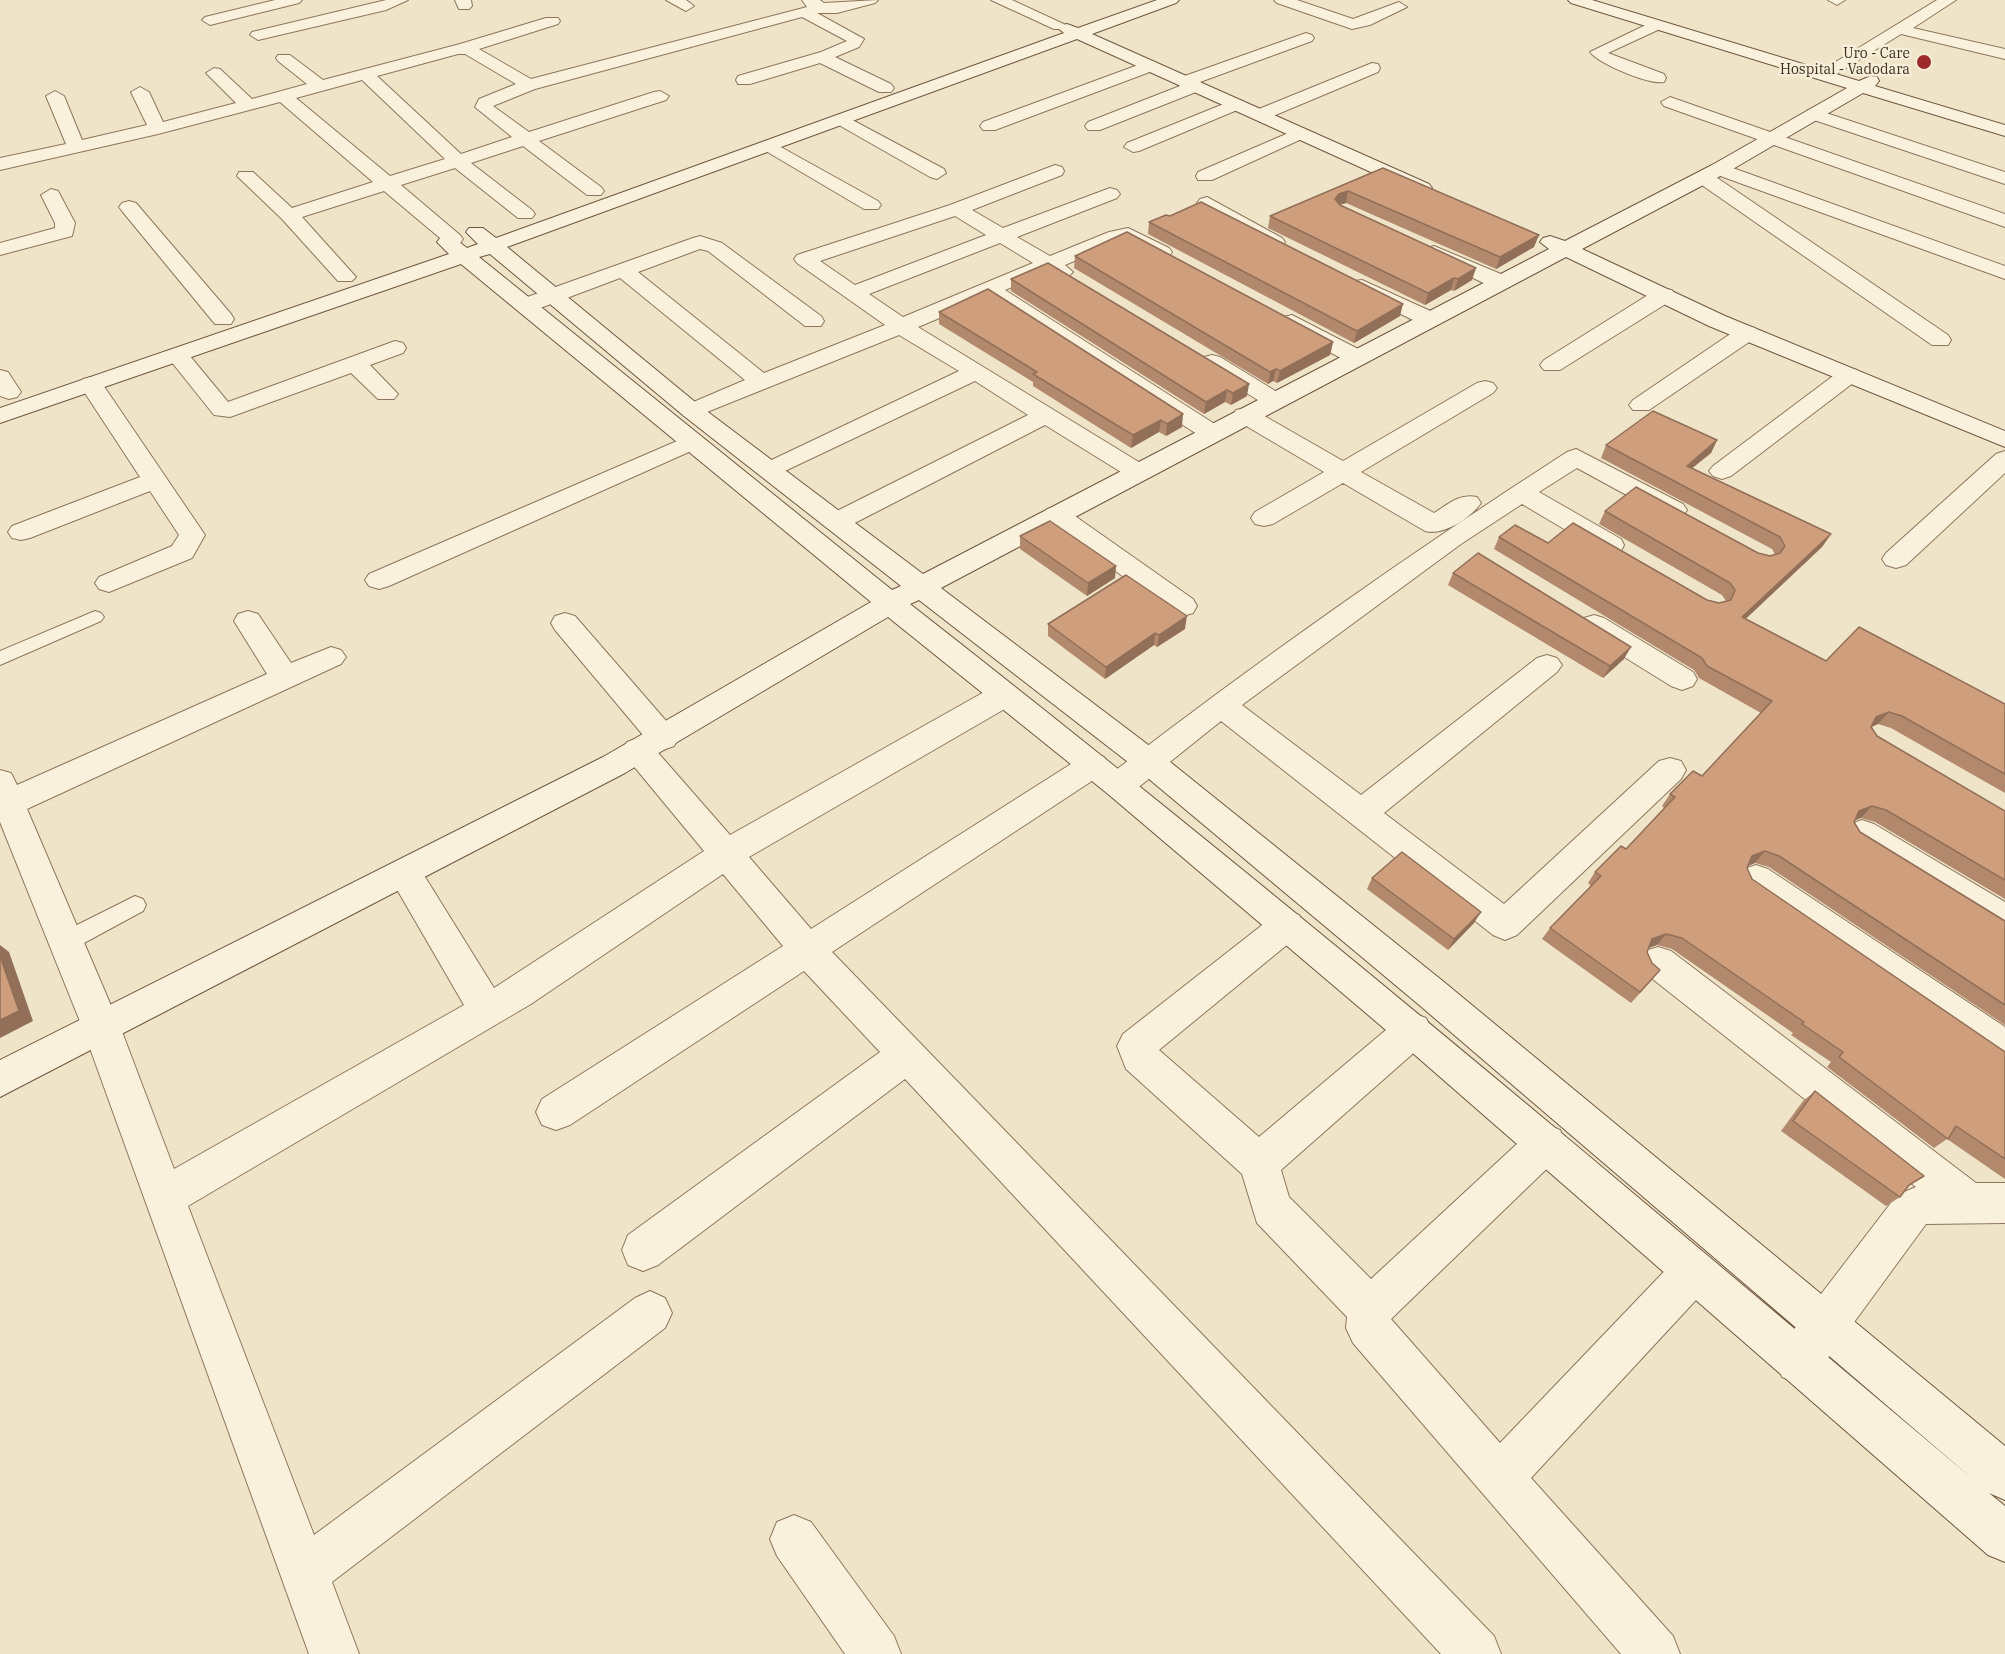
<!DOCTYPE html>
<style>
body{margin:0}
canvas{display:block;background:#f0e4c8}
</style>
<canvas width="2005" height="1654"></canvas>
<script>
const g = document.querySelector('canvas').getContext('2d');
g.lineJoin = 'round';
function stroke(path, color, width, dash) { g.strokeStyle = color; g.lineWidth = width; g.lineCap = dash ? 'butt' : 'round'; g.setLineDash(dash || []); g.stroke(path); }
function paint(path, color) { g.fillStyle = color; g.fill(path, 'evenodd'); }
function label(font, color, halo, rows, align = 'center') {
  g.font = font + ' "IBM Plex Serif",serif'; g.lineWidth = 5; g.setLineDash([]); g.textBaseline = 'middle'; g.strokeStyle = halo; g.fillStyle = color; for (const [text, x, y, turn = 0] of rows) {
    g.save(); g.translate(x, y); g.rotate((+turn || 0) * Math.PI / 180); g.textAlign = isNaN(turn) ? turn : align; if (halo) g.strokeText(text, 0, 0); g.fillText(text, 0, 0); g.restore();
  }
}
const lane = new Path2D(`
 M 95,611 L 101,613 L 104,617 L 101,621 L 0,665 L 0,651 Z
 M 135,896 L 143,899 L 146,905 L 143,911 L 73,949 L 65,952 L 57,949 L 54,942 L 57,935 Z`);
const street = new Path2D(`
 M 275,0 L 302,0 L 299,3 L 210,25 L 202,20 L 205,17 Z
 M 386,0 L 408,0 L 386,10 L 258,40 L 250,35 L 252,32 Z
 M 455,0 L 471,0 L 472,6 L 469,9 L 459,9 Z
 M 666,0 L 686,0 L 694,6 L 686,11 Z
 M 802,0 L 820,0 L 824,3 L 878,0 L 875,3 L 837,13 L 817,13 L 864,39 L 859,47 L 835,57 L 891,84 L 894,88 L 891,92 L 879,92 L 820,63 L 750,84 L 738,84 L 736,80 L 738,76 L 821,52 L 847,41 L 802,17 L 535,89 L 493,106 L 529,132 L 654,92 L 660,91 L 669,96 L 666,100 L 539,141 L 601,187 L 604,191 L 601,195 L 587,195 L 523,146 L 471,163 L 532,210 L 535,214 L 532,218 L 518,218 L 455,168 L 401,185 L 460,235 L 463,239 L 460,243 L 446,243 L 384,191 L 302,217 L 356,277 L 352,281 L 338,281 L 282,219 L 237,176 L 239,172 L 253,172 L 292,208 L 373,182 L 280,102 L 158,134 L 0,170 L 0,158 L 66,144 L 46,96 L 55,91 L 64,96 L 82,140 L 147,125 L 131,92 L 140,87 L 149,92 L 163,122 L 236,103 L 206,73 L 214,68 L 220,69 L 252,99 L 307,84 L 278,61 L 276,58 L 278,55 L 290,55 L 323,80 L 460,44 L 546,18 L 558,18 L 560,21 L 558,24 L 479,49 L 531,79 L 807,7 ZM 458,54 L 465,54 L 516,84 L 479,99 L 475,107 L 512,137 L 461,154 L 377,76 ZM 362,80 L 445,159 L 390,176 L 296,98 Z
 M 991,0 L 1012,0 L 1068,26 L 1066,29 L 1054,29 Z
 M 1274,0 L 1297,0 L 1353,19 L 1399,2 L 1407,7 L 1370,25 L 1352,29 L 1277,3 Z
 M 1828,0 L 1845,0 L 1837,5 Z
 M 1937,0 L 1956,0 L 1913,28 L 2005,49 L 2005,59 L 1901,34 L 1838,73 L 1826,73 L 1824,69 Z
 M 1656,20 L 1664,25 L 1662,28 L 1608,53 L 1664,74 L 1666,78 L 1664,82 C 1649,85 1599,64 1590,52 Z
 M 1306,33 L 1312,35 L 1314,38 L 1312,41 L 1200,82 L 1203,86 L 1201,90 L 1100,130 L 1088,130 L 1085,126 L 1088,122 L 1180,86 L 1177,82 L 1179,78 Z
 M 1149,61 L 1155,62 L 1157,66 L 1155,70 L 995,130 L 983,130 L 980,126 L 983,122 Z
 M 1372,63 L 1378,64 L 1380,68 L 1378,72 L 1266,119 L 1260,120 L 1251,115 L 1254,111 Z
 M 1670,97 L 2005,214 L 2005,227 L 1664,106 L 1661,102 Z
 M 1236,99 L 1245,104 L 1242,108 L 1139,151 L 1133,152 L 1124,147 L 1127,143 Z
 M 1814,109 L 2005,172 L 2005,184 L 1808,118 L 1805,114 L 1808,110 Z
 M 843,115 L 944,169 L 946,173 L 937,179 L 930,177 L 837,124 L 834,120 Z
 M 1300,128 L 1309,133 L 1306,137 L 1212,180 L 1198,180 L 1196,176 L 1198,172 Z
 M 770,141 L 878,201 L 881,205 L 878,209 L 864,209 L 764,150 L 761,146 Z
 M 1719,163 L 2005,266 L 2005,279 L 1712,173 L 1710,169 L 1712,165 Z
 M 1055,165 L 1062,167 L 1064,171 L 1062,175 L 972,210 L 1003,228 L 1110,188 L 1117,190 L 1120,194 L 1117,198 L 1017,237 L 1050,256 L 1109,232 L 1128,228 L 1169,248 L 1172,252 L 1169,256 L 1155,256 L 1125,241 L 1121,241 L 1065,265 L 1073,272 L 1069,276 L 1062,278 L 1048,272 L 1005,290 L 1221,428 L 1224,433 L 1221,438 L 1212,440 L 1203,438 L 987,298 L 918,327 L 1147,467 L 1151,472 L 1147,477 L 1138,480 L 1129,477 L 1045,425 L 845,528 L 836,530 L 827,528 L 823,522 L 827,516 L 1028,415 L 975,381 L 770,478 L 761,475 L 757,470 L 761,465 L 959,371 L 899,335 L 692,418 L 684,416 L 680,411 L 684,406 L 745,380 L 620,278 L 535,310 L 519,310 L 516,305 L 519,300 L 693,238 L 700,236 L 722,243 L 821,316 L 824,321 L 821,326 L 805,326 L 708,251 L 700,249 L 638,272 L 764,373 L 885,325 L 797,263 L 794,259 L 797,255 L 950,205 ZM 955,216 L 986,235 L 855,285 L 820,261 ZM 1000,243 L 1033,263 L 903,317 L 869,294 Z
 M 1703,171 L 1710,173 L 1948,335 L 1951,340 L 1948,345 L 1932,345 L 1696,181 L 1694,177 Z
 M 51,189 L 58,191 L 75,223 L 72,236 L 0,255 L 0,243 L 55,228 L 55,223 L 41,195 Z
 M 1207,197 L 1282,238 L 1285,242 L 1282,246 L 1268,246 L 1200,207 L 1197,203 L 1200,199 Z
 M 129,201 L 136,203 L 231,314 L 234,319 L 231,324 L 215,324 L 122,211 L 119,207 L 122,203 Z
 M 1434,246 L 1508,277 L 1511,282 L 1508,287 L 1492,287 L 1427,256 L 1424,252 L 1427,248 Z
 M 1362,280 L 1437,314 L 1440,319 L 1437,324 L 1421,324 L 1354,291 L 1351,286 L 1354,281 Z
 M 1664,289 L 1672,290 L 1675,295 L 1672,300 L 1560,370 L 1544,370 L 1540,365 L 1544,360 L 1656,290 Z
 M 1292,315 L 1364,352 L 1367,357 L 1364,362 L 1348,362 L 1284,327 L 1281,322 L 1284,317 Z
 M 1747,326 L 1755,328 L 1758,333 L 1755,338 L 1649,410 L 1633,410 L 1629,405 L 1633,400 L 1739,328 Z
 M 395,341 L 403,343 L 406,348 L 403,353 L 370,365 L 398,394 L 394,399 L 378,399 L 351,373 L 230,417 L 214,415 L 166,355 L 169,350 L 185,350 L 228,402 Z
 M 1212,355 L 1220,357 L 1282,395 L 1286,400 L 1282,405 L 1266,405 L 1204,367 L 1201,362 L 1204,357 Z
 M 1849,368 L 1857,370 L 1861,375 L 1857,380 L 1731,476 L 1722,479 L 1713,476 L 1709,471 L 1713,466 L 1841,370 Z
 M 0,370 L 8,372 L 21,392 L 17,397 L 9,399 L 0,396 Z
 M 91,377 L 99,379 L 205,535 L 192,558 L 109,592 L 99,589 L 95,583 L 99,577 L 172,546 L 179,535 L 150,491 L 30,538 L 21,540 L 12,538 L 8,532 L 12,526 L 140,477 L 79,384 L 83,379 Z
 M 1485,381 L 1493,383 L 1497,388 L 1493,393 L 1361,472 L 1434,513 C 1448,504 1460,493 1477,497 L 1481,503 C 1471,518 1443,536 1425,531 L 1343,483 L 1273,524 L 1264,526 L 1255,524 L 1251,518 L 1255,512 L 1324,472 L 1236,420 L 1233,415 L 1236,410 L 1245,408 L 1254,410 L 1343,461 L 1477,383 Z
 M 691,435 L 700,437 L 703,442 L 700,447 L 389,586 L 379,589 L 369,586 L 365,580 L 369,574 Z
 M 1576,449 L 1683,504 L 1687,510 L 1683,516 L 1674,518 L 1665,516 L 1577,468 L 1539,492 L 1621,539 L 1624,545 L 1621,551 L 1611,554 L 1601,551 L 1522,504 L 1461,544 L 1242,705 L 1361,795 L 1537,658 L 1547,655 L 1557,658 L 1562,665 L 1557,672 L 1384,813 L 1504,904 L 1659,761 L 1670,758 L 1681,761 L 1686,770 L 1681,779 L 1517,935 L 1505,940 L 1493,935 L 1221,721 L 1130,794 L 1119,797 L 1108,794 L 1103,785 L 1108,776 C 1256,662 1410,553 1567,452 Z
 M 2005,451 L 2005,473 L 1906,565 L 1896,568 L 1886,565 L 1882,559 L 1886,553 L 1996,454 Z
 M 1056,507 L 1065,509 L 1193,599 L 1197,606 L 1193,613 L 1183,616 L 1173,613 L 1047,521 L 1043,515 L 1047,509 Z
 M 248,611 L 258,614 L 291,663 L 331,647 L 341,650 L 346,657 L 341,664 L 27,809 L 121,1029 L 174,1169 L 464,1005 L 388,874 L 393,864 L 405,860 L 417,864 L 494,988 L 704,851 L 627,758 L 622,750 L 627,742 L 638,738 L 648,741 L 555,630 L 551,623 L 555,616 L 565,613 L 575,616 L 674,730 L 679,738 L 674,746 L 663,750 L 653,747 L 730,835 L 993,687 L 1004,684 L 1015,687 L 1019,695 L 1015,703 L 749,857 L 811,929 L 1082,757 L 1093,753 L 1104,757 L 1109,765 L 1104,773 L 832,952 L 1494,1636 L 1501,1654 L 1441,1654 L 905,1079 L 658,1265 L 643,1271 L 628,1265 L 622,1250 L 628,1235 L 880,1052 L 804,971 L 570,1125 L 556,1130 L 542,1125 L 536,1112 L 542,1099 L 783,946 L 723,874 L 531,1004 L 188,1206 L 314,1535 L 635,1298 L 650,1291 L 665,1298 L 672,1313 L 665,1328 L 332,1582 L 359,1654 L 309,1654 L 83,1029 L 0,822 L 0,770 L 11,773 L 17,785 L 267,674 L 234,621 L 238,614 Z
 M 1594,615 L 1604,618 L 1693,672 L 1697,679 L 1693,686 L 1682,690 L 1671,686 L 1584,632 L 1580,625 L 1584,618 Z
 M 1862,820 L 1874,824 L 2005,902 L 2005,935 L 1993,930 L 1850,842 L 1845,833 L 1850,824 Z
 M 1756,865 L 1768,869 L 2005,1027 L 2005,1065 L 1992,1060 L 1744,889 L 1739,879 L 1744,869 Z
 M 1287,910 L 1299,915 L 1305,925 L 1299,935 L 1159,1050 L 1259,1137 L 1400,1018 L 1413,1013 L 1426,1018 L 1432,1030 L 1426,1042 L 1281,1170 L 1289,1197 L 1371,1279 L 1532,1130 L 1546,1124 L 1560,1130 L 1566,1143 L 1560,1156 L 1391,1319 L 1500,1443 L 1678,1257 L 1693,1251 L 1708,1257 L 1714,1272 L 1708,1287 L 1531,1478 L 1673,1636 L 1680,1654 L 1621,1654 L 1353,1343 L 1346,1328 L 1347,1317 L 1257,1223 L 1242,1174 L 1126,1069 L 1117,1046 L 1123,1034 L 1275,915 Z
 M 1658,947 L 1671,951 L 1976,1183 L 2005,1183 L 2005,1223 L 1926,1224 L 1814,1377 L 1798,1383 L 1782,1377 L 1776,1361 L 1782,1345 L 1897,1195 L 1916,1187 L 1645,973 L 1640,962 L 1645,951 Z
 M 794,1515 L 811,1522 L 894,1636 L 901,1654 L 845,1654 L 777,1556 L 770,1539 L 777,1522 Z`);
const secondary = new Path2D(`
 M 1157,0 L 1179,0 L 1176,3 L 1092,34 L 1429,184 L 1432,188 L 1429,192 L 1415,192 L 1077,39 L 507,247 L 700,406 L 923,574 L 1549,249 L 1540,242 L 1543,238 L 1550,236 L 1565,241 L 1712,165 L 1847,88 L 1571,3 L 1568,0 L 1592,0 L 1859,81 L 1871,76 L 1877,77 L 1879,81 L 1875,86 L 2005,125 L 2005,136 L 1863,93 L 1726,173 L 1582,249 L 1725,316 L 2005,431 L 2005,447 L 1709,326 L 1566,257 L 941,588 L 1159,753 L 1444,982 L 2005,1446 L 2005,1500 L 1989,1493 L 2005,1506 L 2005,1562 L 1988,1555 L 1400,1042 L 1108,794 L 888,617 L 625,773 L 0,1097 L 0,1060 L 603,757 L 871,602 L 461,264 L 0,423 L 0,408 L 449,254 L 437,242 L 440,238 L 454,238 L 467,248 L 478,244 L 466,232 L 469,228 L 483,228 L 496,238 L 1064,33 L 1059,29 L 1061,26 L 1067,24 L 1078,28 ZM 490,254 L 684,416 L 901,586 L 892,590 L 479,257 ZM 919,600 L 1137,769 L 1418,1004 L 1974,1480 C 1623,1184 1272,887 910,604 Z`);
stroke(lane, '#8d765c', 2);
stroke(street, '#8d765c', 2);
stroke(secondary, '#6f573f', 2);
paint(lane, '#faf1dc');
paint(street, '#faf1dc');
paint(secondary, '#faf1dc');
paint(new Path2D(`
 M 1383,168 L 1534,247 L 1496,269 L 1346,203 L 1339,205 L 1472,280 L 1454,291 L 1451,290 L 1425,305 L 1268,228 L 1270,216 Z
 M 1149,222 L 1400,316 L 1354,343 L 1148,234 Z
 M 1075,256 L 1333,342 L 1330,355 L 1277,383 L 1273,381 L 1268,384 L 1074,268 Z
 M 1011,279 L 1247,396 L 1231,405 L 1225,402 L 1204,414 L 1011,291 Z
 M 939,312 L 1182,427 L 1166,436 L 1159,432 L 1131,448 L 1033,386 L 1033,382 L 939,324 Z
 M 1717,440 L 1711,453 L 1692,468 L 1831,534 L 1822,547 L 1745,619 L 1826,661 L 2005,704 L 2005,793 L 1891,728 L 1878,724 L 1872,727 L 1877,736 L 2005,811 L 2005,899 L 1875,822 L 1861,818 L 1855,820 L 1854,822 L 1860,832 L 2005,921 L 2005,1025 L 1769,867 L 1755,863 L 1748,866 L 1747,868 L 1752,879 L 2005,1052 L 2005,1179 L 1947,1139 L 1934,1148 L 1827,1067 L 1831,1062 L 1791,1035 L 1793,1033 L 1672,949 L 1657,945 L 1648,948 L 1647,952 L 1651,981 L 1631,1003 L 1542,939 L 1550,928 L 1591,886 L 1588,883 L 1595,872 L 1626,849 L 1664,808 L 1662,806 L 1670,794 L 1702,776 L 1761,713 L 1699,678 L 1694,670 L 1494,549 L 1499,537 L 1548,543 L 1707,600 L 1719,603 L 1726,601 L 1722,595 L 1599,524 L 1605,511 L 1770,556 L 1775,554 L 1772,549 L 1601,458 L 1606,445 Z
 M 1020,536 L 1115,578 L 1087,596 L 1020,549 Z
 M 1453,573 L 1624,659 L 1603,678 L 1448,585 Z
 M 1048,624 L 1185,629 L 1157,647 L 1154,645 L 1105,679 L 1048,636 Z
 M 1372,878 L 1474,923 L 1448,950 L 1367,889 Z
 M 1815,1091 L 1909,1185 L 1900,1197 L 1886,1206 L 1781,1131 L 1803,1101 Z`), '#b2896c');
paint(new Path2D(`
 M 1348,191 L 1346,203 L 1336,206 L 1335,199 L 1339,194 Z
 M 1539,235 L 1534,247 L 1496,269 L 1500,257 Z
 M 1476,268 L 1472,280 L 1454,291 L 1458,279 Z
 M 1454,278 L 1451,290 L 1425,305 L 1428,293 Z
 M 1403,304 L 1400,316 L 1354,343 L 1357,331 Z
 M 1333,342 L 1330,355 L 1277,383 L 1280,371 Z
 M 1276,369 L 1273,381 L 1268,384 L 1270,372 Z
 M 1249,384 L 1247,396 L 1231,405 L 1233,393 Z
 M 1227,390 L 1225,402 L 1204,414 L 1206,402 Z
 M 1183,414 L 1182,427 L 1166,436 L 1167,424 Z
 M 1161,420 L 1159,432 L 1131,448 L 1133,435 Z
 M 1717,440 L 1711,453 L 1680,478 L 1687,466 Z
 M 1831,534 L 1822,547 L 1734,630 L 1742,617 Z
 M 1116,566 L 1115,578 L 1087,596 L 1088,583 Z
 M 1187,616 L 1185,629 L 1157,647 L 1159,635 Z
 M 1155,633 L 1154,645 L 1105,679 L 1106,667 Z
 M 1631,647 L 1624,659 L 1603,678 L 1610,666 Z
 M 1889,712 L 1878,724 L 1866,729 L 1876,717 Z
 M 1872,806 L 1861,818 L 1848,823 L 1859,811 Z
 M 1765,851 L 1755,863 L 1742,868 L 1752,856 Z
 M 1481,912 L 1474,923 L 1448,950 L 1454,939 Z
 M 1666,934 L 1657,945 L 1643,950 L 1652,939 Z
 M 0,945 L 9,952 L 33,1021 L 0,1038 Z`), '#916f58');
const building = new Path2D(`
 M 1383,168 L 1539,235 L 1500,257 L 1348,191 L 1339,194 L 1335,199 L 1340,205 L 1476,268 L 1458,279 L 1454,278 L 1428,293 L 1270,216 Z
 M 1201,202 L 1403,304 L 1357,331 L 1149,222 L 1166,215 L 1170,216 Z
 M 1127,232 L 1333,342 L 1280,371 L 1276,369 L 1270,372 L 1075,256 Z
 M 1048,263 L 1249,384 L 1233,393 L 1227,390 L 1206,402 L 1011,279 Z
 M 988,289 L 1183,414 L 1167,424 L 1161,420 L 1133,435 L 1033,374 L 1037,372 L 939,312 Z
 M 1653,411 L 1717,440 L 1687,466 L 1831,534 L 1742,617 L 1826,661 L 1859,627 L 2005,704 L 2005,774 L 1902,716 L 1889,712 L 1876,717 L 1871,727 L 1877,736 L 2005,811 L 2005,880 L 1886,810 L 1872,806 L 1859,811 L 1854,822 L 1860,832 L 2005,921 L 2005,1005 L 1779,856 L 1765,851 L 1752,856 L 1747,868 L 1752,879 L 2005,1052 L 2005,1159 L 1956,1126 L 1948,1139 L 1839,1057 L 1843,1052 L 1802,1024 L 1804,1022 L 1682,938 L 1666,934 L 1652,939 L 1647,952 L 1652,963 L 1660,970 L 1640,992 L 1550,928 L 1601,876 L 1595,872 L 1621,846 L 1626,849 L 1675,797 L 1670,794 L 1693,771 L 1702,776 L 1772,701 L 1707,666 L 1702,658 L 1499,537 L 1515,525 L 1548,543 L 1573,523 L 1707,600 L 1719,603 L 1731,600 L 1735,590 L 1730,583 L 1605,511 L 1636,487 L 1758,553 L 1770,556 L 1780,553 L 1785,546 L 1780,537 L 1606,445 Z
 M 1050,521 L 1116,566 L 1088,583 L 1020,536 Z
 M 1478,553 L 1631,647 L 1610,666 L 1453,573 Z
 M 1126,575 L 1187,616 L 1159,635 L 1155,633 L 1106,667 L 1048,624 Z
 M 1402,852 L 1481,912 L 1454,939 L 1372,878 Z
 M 0,956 L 19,1011 L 0,1020 Z
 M 1815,1091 L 1924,1176 L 1909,1185 L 1900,1197 L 1793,1121 Z`);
paint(building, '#cf9f7d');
stroke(building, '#916f58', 1.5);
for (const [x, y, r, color] of [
 [1924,62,8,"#9e2a2b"]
]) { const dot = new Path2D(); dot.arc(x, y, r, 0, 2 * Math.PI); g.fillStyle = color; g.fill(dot); stroke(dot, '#f7eed8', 2); }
label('14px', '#3d2e20', '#f7eed8', [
 ["Uro - Care",1910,54],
 ["Hospital - Vadodara",1910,70]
], 'right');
</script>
